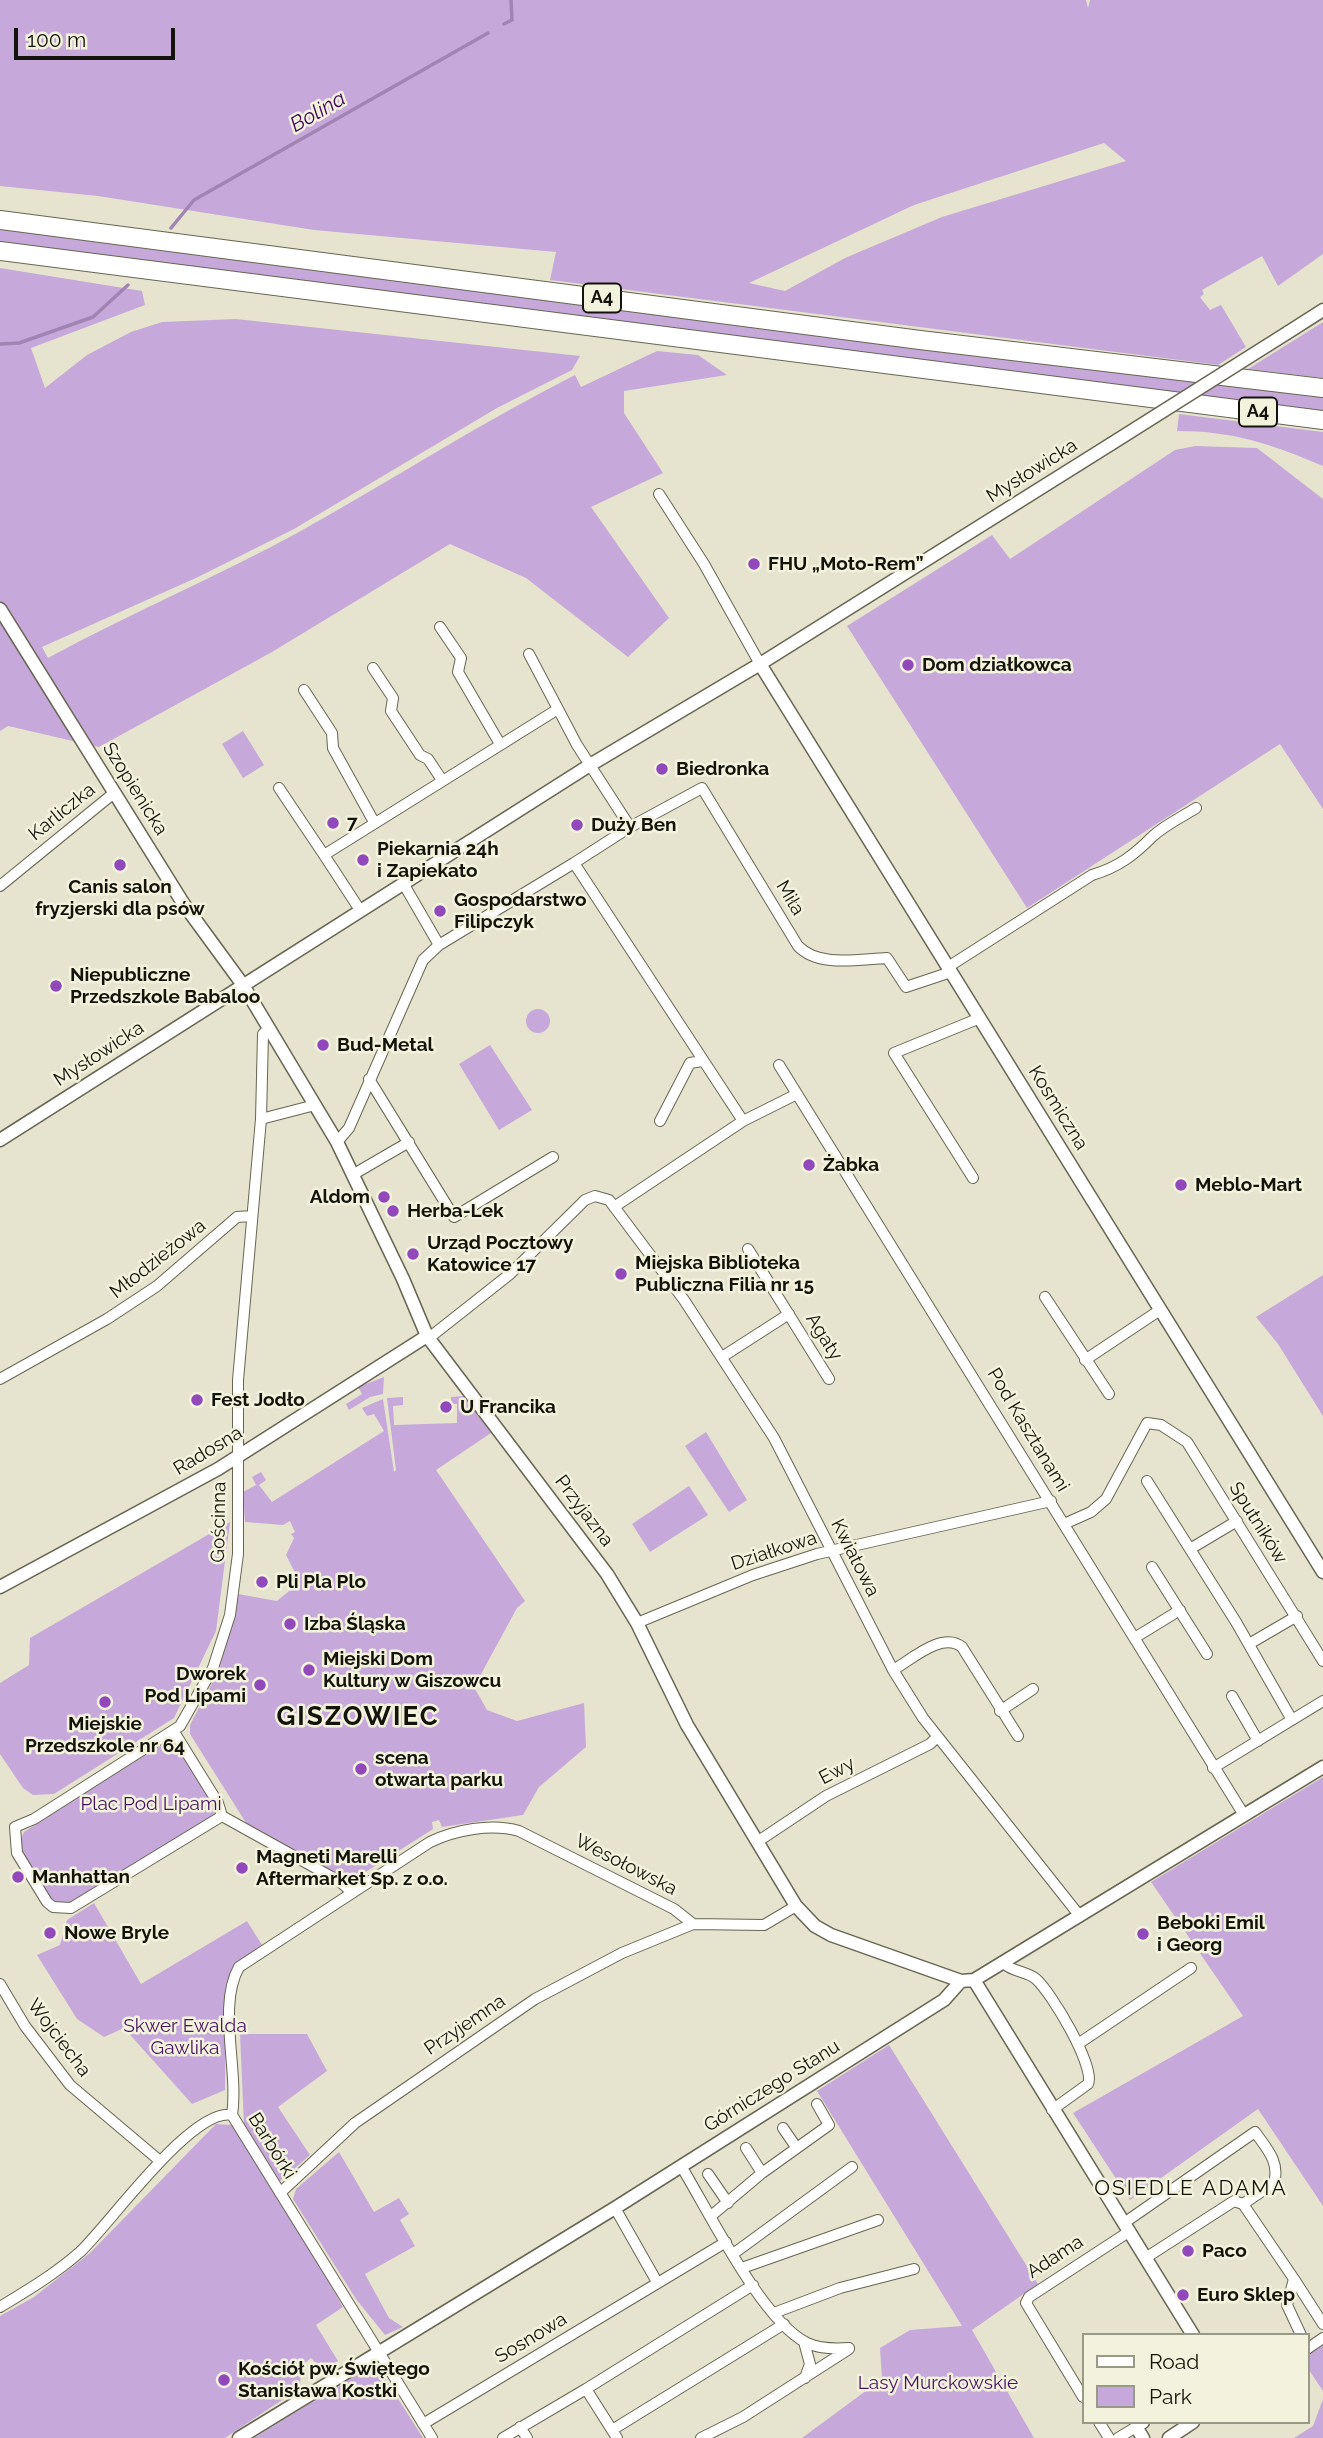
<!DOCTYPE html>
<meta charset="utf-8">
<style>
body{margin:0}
#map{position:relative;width:1323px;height:2438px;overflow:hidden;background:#e6e4ce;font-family:Raleway,sans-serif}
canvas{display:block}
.legend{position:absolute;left:1082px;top:2333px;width:228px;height:91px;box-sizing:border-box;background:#f3f2dc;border:2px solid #998;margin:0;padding:9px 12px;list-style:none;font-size:21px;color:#13130b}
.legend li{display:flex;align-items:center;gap:14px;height:35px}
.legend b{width:35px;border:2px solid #998}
.scale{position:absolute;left:14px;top:28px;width:161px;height:32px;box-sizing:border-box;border:4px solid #13130b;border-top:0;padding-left:9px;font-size:21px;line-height:24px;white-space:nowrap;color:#13130b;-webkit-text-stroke:5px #f3f2dc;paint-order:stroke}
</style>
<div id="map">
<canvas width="1323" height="2438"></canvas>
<ul class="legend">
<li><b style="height:9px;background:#fff"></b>Road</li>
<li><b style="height:19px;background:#c6a9da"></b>Park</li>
</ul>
<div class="scale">100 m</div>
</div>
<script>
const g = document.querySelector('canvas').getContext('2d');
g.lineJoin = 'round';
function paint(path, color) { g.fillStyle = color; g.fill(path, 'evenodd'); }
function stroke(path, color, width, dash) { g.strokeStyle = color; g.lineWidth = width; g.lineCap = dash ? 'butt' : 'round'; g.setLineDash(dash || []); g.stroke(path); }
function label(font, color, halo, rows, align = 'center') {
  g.font = font + ' Raleway,sans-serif'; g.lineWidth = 5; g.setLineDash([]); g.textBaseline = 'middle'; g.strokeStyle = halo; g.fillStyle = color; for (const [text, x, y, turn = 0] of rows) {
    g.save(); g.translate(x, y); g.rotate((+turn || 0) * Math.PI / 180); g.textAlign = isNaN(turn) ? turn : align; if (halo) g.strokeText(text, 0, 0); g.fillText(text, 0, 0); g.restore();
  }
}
paint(new Path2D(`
 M 0,0 L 1086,0 L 1088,8 L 1090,0 L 1323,0 L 1323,254 L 1278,286 L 1262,256 L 1202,290 L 1204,294 L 1200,297 L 1210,310 L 1221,305 L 1246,347 L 1218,365 L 550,280 L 556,252 L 314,230 L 98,196 L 0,186 ZM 1104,143 L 1126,161 L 942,217 L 845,258 L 785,291 L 749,283 L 914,205 Z
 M 0,229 L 1323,396 L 1323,413 L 0,246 Z
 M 0,268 L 142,291 L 145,305 L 31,348 L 45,388 L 87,355 L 131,332 L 162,322 L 236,319 L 580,356 L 572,370 L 497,408 L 294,529 L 198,577 L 42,647 L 48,658 C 130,613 217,577 299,532 C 392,480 480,423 575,375 L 581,387 L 657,351 L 698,355 L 727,375 L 624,391 L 624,413 L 663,473 L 591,507 L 669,618 L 628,657 L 526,578 L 450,544 L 272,652 L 99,747 L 8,726 L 0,731 Z
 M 1323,322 L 1323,378 L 1248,369 Z
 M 1179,414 L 1323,432 L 1323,466 C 1271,444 1234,431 1177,431 Z
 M 1195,446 L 1257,448 L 1323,499 L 1323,809 L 1280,744 L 1027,908 L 847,626 L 992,535 L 1010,559 L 1175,450 Z
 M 243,731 L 264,765 L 243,778 L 222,744 Z
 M526 1021a12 12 0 1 1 24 0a12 12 0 1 1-24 0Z
 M 490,1045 L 532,1110 L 499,1130 L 459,1064 Z
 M 1323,1275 L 1323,1416 L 1278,1344 L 1256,1317 Z
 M 384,1377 L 383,1394 L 370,1397 L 349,1410 L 346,1404 L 362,1394 L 358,1387 Z
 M 463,1396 L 491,1433 L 436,1470 L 525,1601 L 517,1608 L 474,1687 L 487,1710 L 517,1721 L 584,1703 L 586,1747 L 539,1787 L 523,1815 L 442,1827 L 439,1820 L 432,1822 L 433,1829 L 353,1880 L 346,1880 L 248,1826 L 190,1734 L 190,1725 L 219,1670 L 238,1594 L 277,1601 L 300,1582 L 286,1555 L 294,1538 L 291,1534 L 295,1532 L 290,1521 L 283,1525 L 245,1522 L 243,1492 L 256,1485 L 252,1477 L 261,1472 L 266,1480 L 259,1485 L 272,1502 L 384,1431 L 374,1414 L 367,1416 L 362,1408 L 383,1399 L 394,1472 L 396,1470 L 387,1398 L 403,1397 L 403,1405 L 393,1406 L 394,1425 L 457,1423 L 457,1404 L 451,1404 L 451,1397 Z
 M 706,1432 L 747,1500 L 729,1512 L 685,1446 Z
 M 689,1486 L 708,1515 L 650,1552 L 632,1524 Z
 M 230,1522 L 216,1631 L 174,1718 L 54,1794 L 33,1795 L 23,1788 L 0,1754 L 0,1683 L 29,1665 L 30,1638 Z
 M 172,1737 L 216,1808 L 216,1816 L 71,1905 L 51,1902 C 40,1883 11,1854 24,1832 Z
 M 1323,1777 L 1323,2206 L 1258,2109 L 1130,2200 L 1073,2113 L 1243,2016 L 1151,1882 Z
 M 94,1903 L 141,1984 L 247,1921 L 262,1945 L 239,1963 L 226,1985 L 225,2090 L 192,2104 L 124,2028 L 104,2037 L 77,2019 L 37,1955 L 60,1945 L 67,1920 Z
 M 240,2034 L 307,2034 L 327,2071 L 278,2107 L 310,2155 L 280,2181 L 244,2125 Z
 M 889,2045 L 1038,2284 L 972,2330 L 1034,2438 L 802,2438 L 882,2379 L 880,2348 L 910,2330 L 962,2326 L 817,2091 Z
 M 216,2124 L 232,2125 L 277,2193 L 343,2307 L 316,2325 L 338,2361 L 324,2371 L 311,2358 L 301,2366 L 300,2388 L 225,2438 L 0,2438 L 0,2316 L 34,2297 L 90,2253 Z
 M 339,2152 L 374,2212 L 399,2198 L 409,2214 L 400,2220 L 415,2246 L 365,2274 L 389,2318 L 403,2327 L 385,2335 L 356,2299 L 293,2199 L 296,2189 Z
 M 1323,2345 L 1323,2391 L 1307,2367 L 1307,2355 Z
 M 376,2364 L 423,2438 L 254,2438 L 373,2364 Z
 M 1323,2399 L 1323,2438 L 1294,2438 L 1313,2426 Z`), '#c6a9da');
stroke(new Path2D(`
 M 504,24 L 512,20 L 511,0
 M 171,228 L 194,200 L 488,33
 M 0,344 L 19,343 L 93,317 L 128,285`), '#a284b4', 3.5);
const minor = new Path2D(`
 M 659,494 L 704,564 L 760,664
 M 440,627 L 461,658 L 458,672 L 500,744
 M 529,654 L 577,745 L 630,827
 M 373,668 L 393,698 L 391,711 L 420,755 L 428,759 L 442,780
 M 304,690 L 332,733 L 333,748 L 374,822
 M 279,788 L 324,855
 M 403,883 L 439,945
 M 0,886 L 114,793
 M 360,910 L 324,855 L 558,709
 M 948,967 L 1092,875 C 1119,867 1134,855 1153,836 C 1165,825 1182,817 1196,808
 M 779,1065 L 1244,1815
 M 369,1079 L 454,1217 L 553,1157
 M 261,1119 L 315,1105
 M 660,1121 L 690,1063 L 702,1061
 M 743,1121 L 574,863 L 630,827 L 702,788 L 798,946 C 819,968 859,959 887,958 L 906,987 L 951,972
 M 337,1142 L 349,1128 L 423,960 L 439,945 L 574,863
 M 354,1174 L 409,1142
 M 973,1178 L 894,1053 L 980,1018
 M 614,1207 L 743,1121 L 797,1094
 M 748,1249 L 829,1379
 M 1045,1297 L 1109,1394
 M 427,1336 L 434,1334 L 510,1274 L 585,1200 L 595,1196 L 609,1200 L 684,1300 L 774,1438 L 893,1670 L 923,1718 L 1079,1915
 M 722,1357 L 789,1314
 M 1085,1360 L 1160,1310
 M 0,1379 L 107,1319 L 157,1286 L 237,1217 L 252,1216
 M 1147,1481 L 1236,1622 L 1292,1720
 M 1064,1524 L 1091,1512 L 1106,1499 L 1147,1423 L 1161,1425 L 1187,1442 L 1323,1661
 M 1190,1549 L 1237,1521
 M 1152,1567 L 1207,1654
 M 637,1623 L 753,1575 L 817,1554 L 1051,1501
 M 1136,1637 L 1180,1610
 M 1249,1644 L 1297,1616
 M 893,1670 C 911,1660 942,1631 962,1647 L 1018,1736
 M 1232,1696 L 1258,1741
 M 1000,1711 L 1033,1689
 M 174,1732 L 218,1803 L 222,1816 L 71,1908 L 53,1907 L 47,1902 L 17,1853 L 15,1827 L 34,1819 L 180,1726 L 213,1668 L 230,1615 L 238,1554 L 238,1380 L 261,1119 L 263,1034 L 269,1028
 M 1213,1768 L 1323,1701
 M 222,1816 L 339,1881 L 352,1892
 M 757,1842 L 826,1796 L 930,1744 L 937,1737
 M 1002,1962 C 1011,1972 1027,1971 1036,1979 C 1051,1992 1096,2067 1088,2084 L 1052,2110
 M 0,1984 L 25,2026 L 70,2085 L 160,2161
 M 1078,2044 L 1191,1968
 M 783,2128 L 796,2147
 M 746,2148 L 762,2173
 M 681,2166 C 708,2210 762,2321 807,2343 C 820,2349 835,2349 849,2348
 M 708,2174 L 728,2203
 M 280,2193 L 355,2123 L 535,1999 L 622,1953 L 693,1924
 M 1243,2204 L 1294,2279 L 1287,2305 L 1301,2335
 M 615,2208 L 657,2282
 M 711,2216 L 762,2173 L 829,2125 L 817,2104
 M 1124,2223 L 1255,2132 C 1267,2149 1280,2162 1274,2183 L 1243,2204 L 1234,2201 L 1147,2257
 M 733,2254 L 852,2167
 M 742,2268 L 878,2220
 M 1294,2279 L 1323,2324
 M 0,2307 C 28,2290 55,2274 80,2252 C 110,2224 192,2107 232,2115
 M 774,2313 L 840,2288 L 914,2269
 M 804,2342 L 810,2364 L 805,2378
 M 1307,2349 L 1323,2338
 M 586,2389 L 753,2285
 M 1083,2397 L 1026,2303 L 1029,2297 L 1130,2231
 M 1099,2422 L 1109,2438
 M 423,2424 L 726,2242
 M 520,2427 L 527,2438
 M 612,2430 L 784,2324
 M 432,2438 L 232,2115 C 239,2070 217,2006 239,1967 L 430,1842 C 455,1830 491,1823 519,1831 L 674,1909 L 693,1924 L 764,1925 L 796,1906
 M 503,2438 L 586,2389 L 617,2438
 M 701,2438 L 743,2417 L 849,2349
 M 1118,2438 L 1136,2427`);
const tertiary = new Path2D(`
 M 1287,333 L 1323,310
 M 0,609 L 183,903 L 243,985 L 337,1142 L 403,1279 L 427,1336 L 607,1574 L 637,1623 L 687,1725 L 796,1906 L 815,1926 L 831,1935 L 961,1981 L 974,1980 L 1323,1767
 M 760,664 L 1323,1572
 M 0,1140 L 590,765 L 760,664 L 1111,444
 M 0,1587 L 218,1469 L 427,1336
 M 974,1980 L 1193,2335
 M 1143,2422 L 1136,2427 L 1143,2438
 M 239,2438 L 615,2208 L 944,2000 L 961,1981
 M 1169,2438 L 1193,2422`);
const motorway = new Path2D(`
 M 0,220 L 920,340 L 1323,388
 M 0,251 L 1323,420`);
stroke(minor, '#676552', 12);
stroke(tertiary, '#676552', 15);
stroke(motorway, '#676552', 20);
stroke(minor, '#fff', 10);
stroke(tertiary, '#fff', 12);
stroke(motorway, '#fff', 18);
const tertiaryBridge = new Path2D(`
 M 1111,444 L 1287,333`);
stroke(tertiaryBridge, '#676552', 15, []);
stroke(tertiaryBridge, '#fff', 12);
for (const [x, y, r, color] of [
 [754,564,7,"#9148bb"],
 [908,665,7,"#9148bb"],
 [662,769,7,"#9148bb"],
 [333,823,7,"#9148bb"],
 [577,825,7,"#9148bb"],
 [363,860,7,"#9148bb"],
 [120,865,7,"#9148bb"],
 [440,911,7,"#9148bb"],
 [56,986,7,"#9148bb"],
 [323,1045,7,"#9148bb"],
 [809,1165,7,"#9148bb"],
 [1181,1185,7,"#9148bb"],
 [384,1197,7,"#9148bb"],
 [393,1211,7,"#9148bb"],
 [413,1254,7,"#9148bb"],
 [621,1274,7,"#9148bb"],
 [197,1400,7,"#9148bb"],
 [446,1407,7,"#9148bb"],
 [262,1582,7,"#9148bb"],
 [290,1624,7,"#9148bb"],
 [309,1670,7,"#9148bb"],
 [260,1685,7,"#9148bb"],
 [105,1702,7,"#9148bb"],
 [361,1769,7,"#9148bb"],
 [242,1868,7,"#9148bb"],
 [18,1877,7,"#9148bb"],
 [50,1933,7,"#9148bb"],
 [1143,1934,7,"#9148bb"],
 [1188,2251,7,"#9148bb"],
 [1183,2295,7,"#9148bb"],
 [224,2380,7,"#9148bb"]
]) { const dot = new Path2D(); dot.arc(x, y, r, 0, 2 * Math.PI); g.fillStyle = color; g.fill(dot); stroke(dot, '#f3f2dc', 2.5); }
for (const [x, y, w] of [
 [602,298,38],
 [1258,412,38]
]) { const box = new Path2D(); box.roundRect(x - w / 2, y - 14.5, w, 29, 5); g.fillStyle = '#f3f2dc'; g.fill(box); stroke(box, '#13130b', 2); }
label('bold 18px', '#13130b', null, [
 ["A4",602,298],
 ["A4",1258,412]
]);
label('19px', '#13130b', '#f3f2dc', [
 ["Mysłowicka",1032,471,-32],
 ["Szopienicka",135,789,58],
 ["Karliczka",62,812,-39],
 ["Miła",790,898,59],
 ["Mysłowicka",99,1054,-33],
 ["Kosmiczna",1058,1108,58],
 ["Młodzieżowa",158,1259,-38],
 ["Agaty",824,1337,58],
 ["Pod Kasztanami",1028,1430,59],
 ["Radosna",208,1451,-31],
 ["Przyjazna",584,1511,53],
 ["Gościnna",219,1522,-89],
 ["Sputników",1258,1523,58],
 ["Działkowa",774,1551,-18],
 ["Kwiatowa",855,1558,63],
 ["Ewy",837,1771,-28],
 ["Wesołowska",626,1865,27],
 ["Przyjemna",465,2025,-34],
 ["Wojciecha",59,2038,53],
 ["Górniczego Stanu",772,2086,-32],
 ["Barbórki",272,2146,58],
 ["Adama",1055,2257,-33],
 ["Sosnowa",531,2338,-31]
]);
label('bold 19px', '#13130b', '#f3f2dc', [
 ["FHU „Moto-Rem”",768,564],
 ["Dom działkowca",922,665],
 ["Biedronka",676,769],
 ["7",347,823],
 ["Duży Ben",591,825],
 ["Piekarnia 24h",377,849],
 ["i Zapiekato",377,871],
 ["Canis salon",120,887,"center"],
 ["fryzjerski dla psów",120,909,"center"],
 ["Gospodarstwo",454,900],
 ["Filipczyk",454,922],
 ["Niepubliczne",70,975],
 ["Przedszkole Babaloo",70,997],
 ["Bud-Metal",337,1045],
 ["Żabka",823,1165],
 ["Meblo-Mart",1195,1185],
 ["Aldom",370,1197,"right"],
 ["Herba-Lek",407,1211],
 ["Urząd Pocztowy",427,1243],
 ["Katowice 17",427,1265],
 ["Miejska Biblioteka",635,1263],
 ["Publiczna Filia nr 15",635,1285],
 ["Fest Jodło",211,1400],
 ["U Francika",460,1407],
 ["Pli Pla Plo",276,1582],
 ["Izba Śląska",304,1624],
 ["Miejski Dom",323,1659],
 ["Kultury w Giszowcu",323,1681],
 ["Dworek",246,1674,"right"],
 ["Pod Lipami",246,1696,"right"],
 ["Miejskie",105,1724,"center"],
 ["Przedszkole nr 64",105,1746,"center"],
 ["scena",375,1758],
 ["otwarta parku",375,1780],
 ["Magneti Marelli",256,1857],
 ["Aftermarket Sp. z o.o.",256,1879],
 ["Manhattan",32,1877],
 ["Beboki Emil",1157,1923],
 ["i Georg",1157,1945],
 ["Nowe Bryle",64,1933],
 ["Paco",1202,2251],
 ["Euro Sklep",1197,2295],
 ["Kościół pw. Świętego",238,2369],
 ["Stanisława Kostki",238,2391]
], 'left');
label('19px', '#481264', '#f3f2dc', [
 ["Plac Pod Lipami",151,1804],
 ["Skwer Ewalda",185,2026],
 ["Gawlika",185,2048],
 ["Lasy Murckowskie",938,2383]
]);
label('italic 21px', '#42095d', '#f3f2dc', [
 ["Bolina",318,112,-30]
]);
g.letterSpacing = '2px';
label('21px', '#13130b', '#f3f2dc', [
 ["OSIEDLE ADAMA",1191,2189]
]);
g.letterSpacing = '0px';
g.letterSpacing = '2px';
label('bold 26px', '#13130b', '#f3f2dc', [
 ["GISZOWIEC",358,1717]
]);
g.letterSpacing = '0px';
</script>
